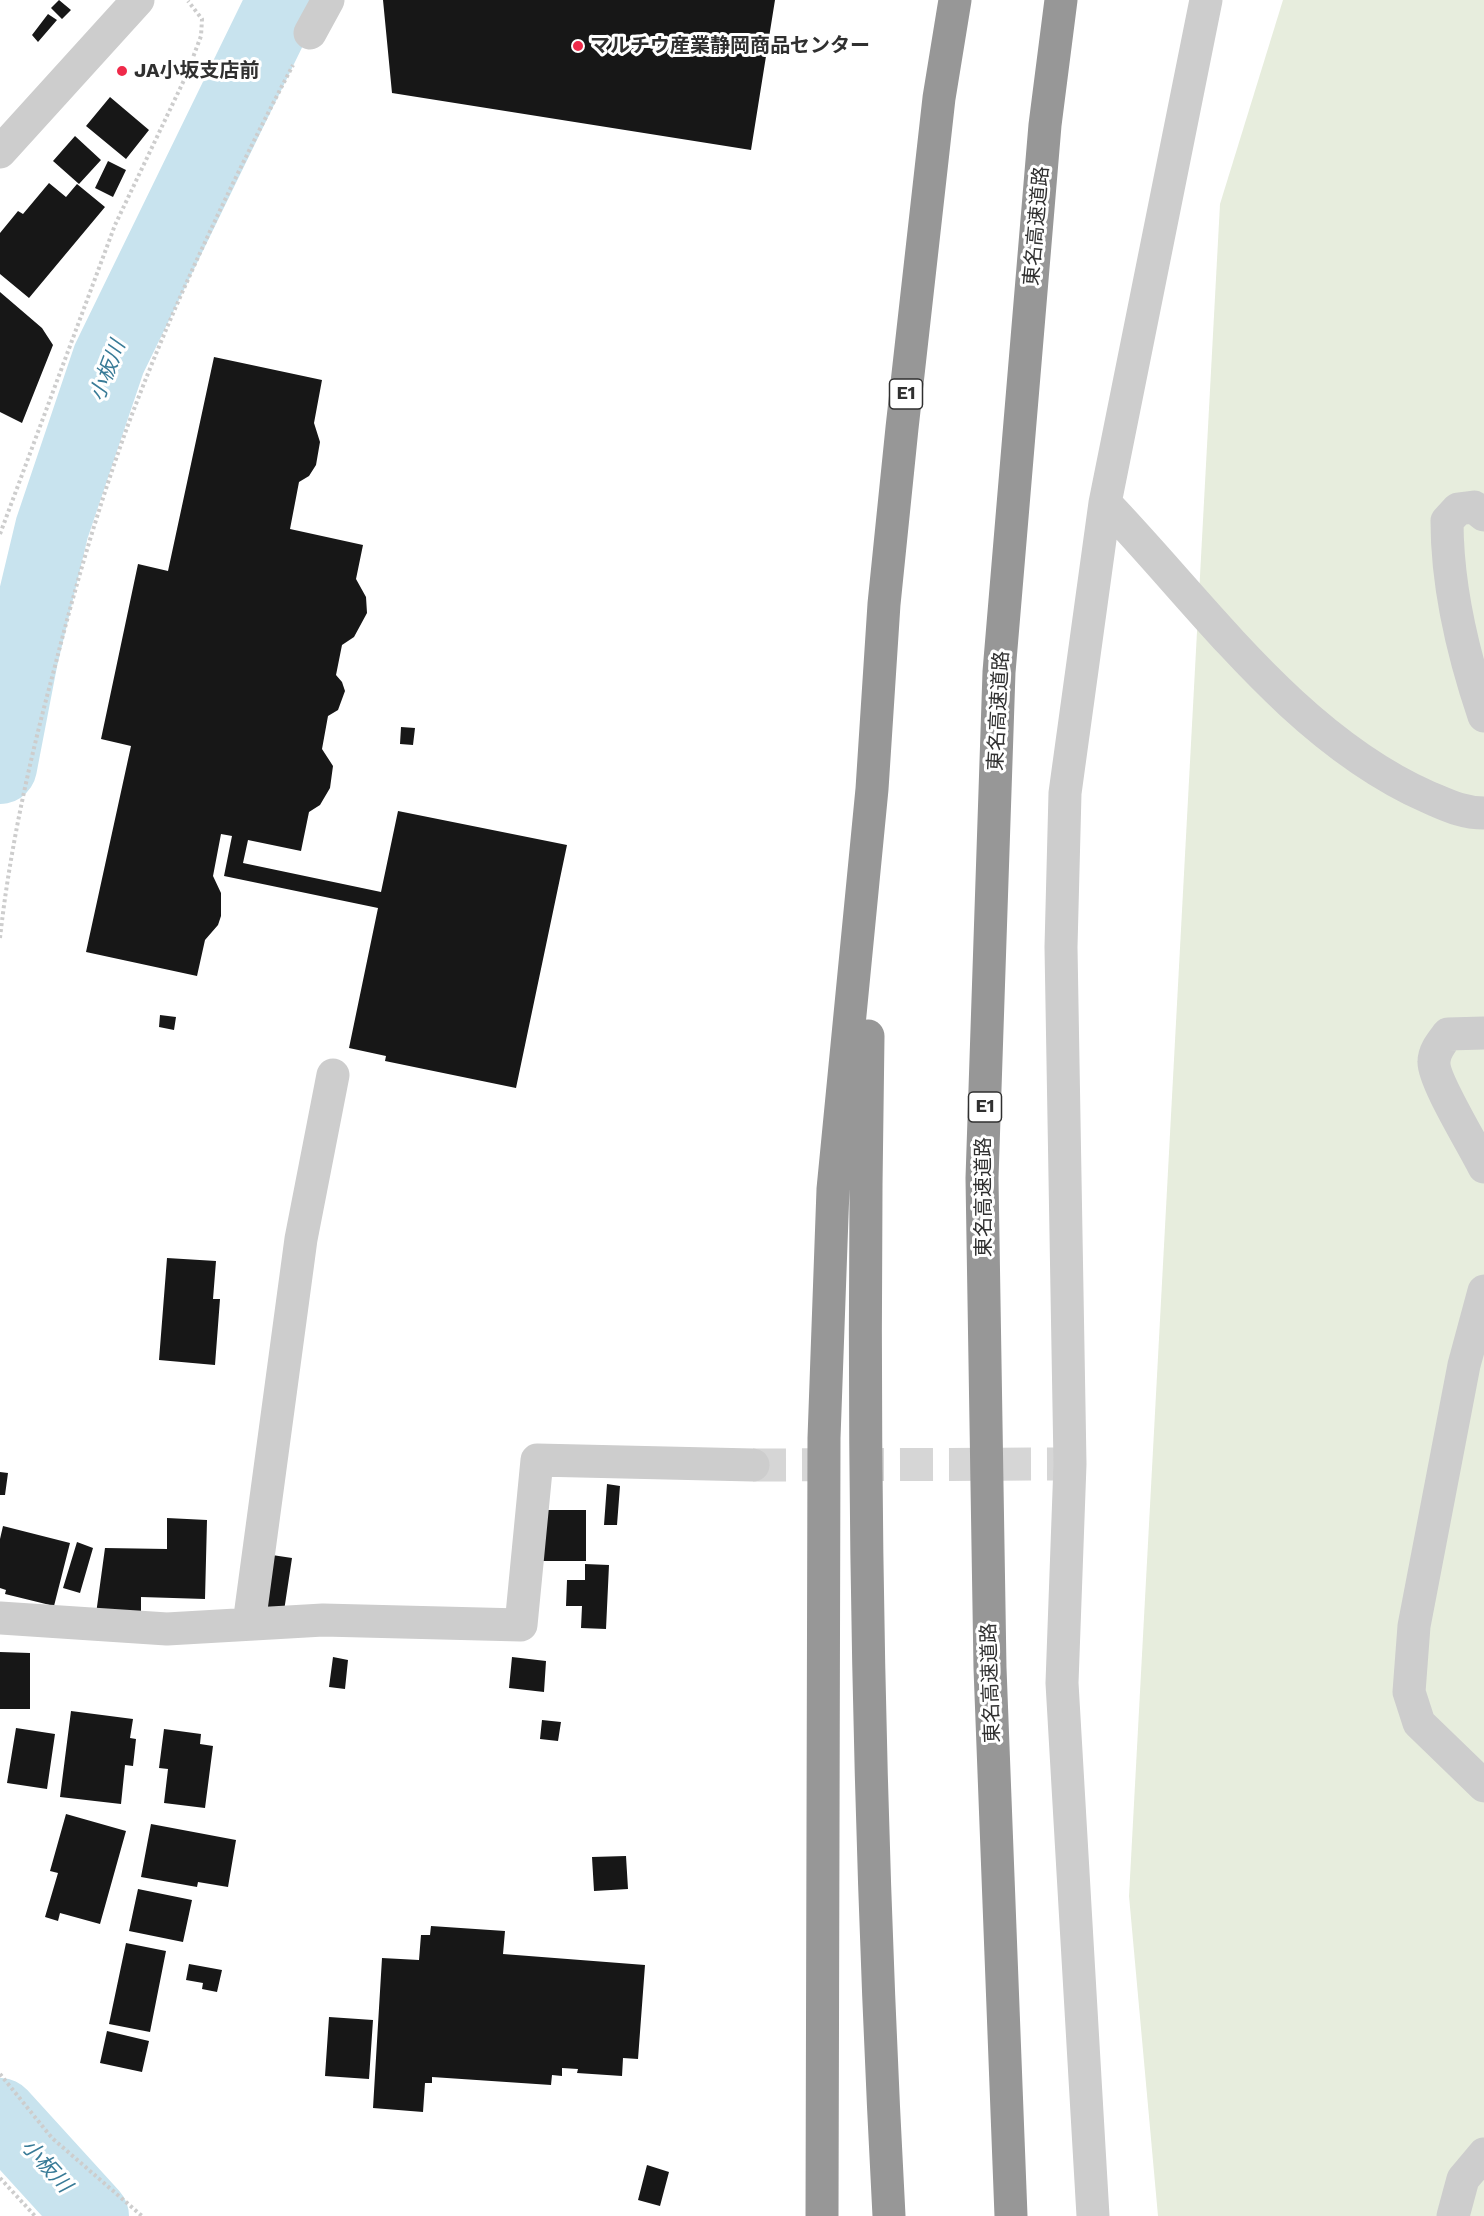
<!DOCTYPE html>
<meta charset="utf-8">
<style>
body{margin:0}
canvas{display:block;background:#fff}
</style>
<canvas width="1484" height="2216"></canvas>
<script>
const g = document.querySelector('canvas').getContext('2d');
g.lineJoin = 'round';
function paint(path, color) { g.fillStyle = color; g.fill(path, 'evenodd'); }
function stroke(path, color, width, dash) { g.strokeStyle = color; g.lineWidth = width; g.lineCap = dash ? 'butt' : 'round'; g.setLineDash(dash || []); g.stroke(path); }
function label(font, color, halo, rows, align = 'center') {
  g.font = font + ' "Work Sans","Noto Sans JP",sans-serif'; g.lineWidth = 6; g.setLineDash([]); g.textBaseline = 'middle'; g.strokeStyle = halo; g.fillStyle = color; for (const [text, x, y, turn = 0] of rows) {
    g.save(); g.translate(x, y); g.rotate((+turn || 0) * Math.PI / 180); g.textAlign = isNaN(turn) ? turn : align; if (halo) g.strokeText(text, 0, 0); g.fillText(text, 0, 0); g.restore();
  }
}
paint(new Path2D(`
 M 1283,0 L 1484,0 L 1484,2216 L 1158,2216 L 1129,1896 L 1220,204 Z`), '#e7eddd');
stroke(new Path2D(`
 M 0,766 L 1,764`), '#c8e3ee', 12);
stroke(new Path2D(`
 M 0,767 L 21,658 L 52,528 L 109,359 L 284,0
 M 0,2115 L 92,2216`), '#c8e3ee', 74);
paint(new Path2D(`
 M 59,0 L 71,10 L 62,19 L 51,8 Z
 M 383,0 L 775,0 L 751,150 L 392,93 Z
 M 48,14 L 57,20 L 38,42 L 32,35 Z
 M 110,97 L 149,130 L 126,159 L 86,126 Z
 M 75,136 L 101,160 L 79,184 L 53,161 Z
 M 108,161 L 126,170 L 113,197 L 95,188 Z
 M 49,183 L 66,197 L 77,184 L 105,207 L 29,298 L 0,274 L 0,233 L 18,211 L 23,214 Z
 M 0,292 L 42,328 L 53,345 L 22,423 L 0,412 Z
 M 214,357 L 322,380 L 314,423 L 320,442 L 316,465 L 309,476 L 299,482 L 290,529 L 363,545 L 356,579 L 366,597 L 367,613 L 354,637 L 342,645 L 336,675 L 342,682 L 345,691 L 338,710 L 328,716 L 322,749 L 333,766 L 330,788 L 320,805 L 309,812 L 301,851 L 248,840 L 243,863 L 381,892 L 398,811 L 567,845 L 516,1088 L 385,1061 L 386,1056 L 349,1048 L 378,908 L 224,876 L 232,836 L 221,834 L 213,876 L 221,893 L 221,916 L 218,925 L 205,940 L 197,976 L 86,952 L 131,746 L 101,739 L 138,564 L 168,571 Z
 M 401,727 L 415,728 L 413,745 L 400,744 Z
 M 160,1015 L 176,1017 L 174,1030 L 159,1027 Z
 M 167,1258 L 216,1261 L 213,1299 L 220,1299 L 215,1365 L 159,1360 Z
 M 0,1472 L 8,1473 L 5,1495 L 0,1495 Z
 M 607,1484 L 620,1486 L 617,1525 L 604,1525 Z
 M 541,1510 L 586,1510 L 586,1561 L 541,1561 Z
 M 167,1518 L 207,1520 L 205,1599 L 141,1597 L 141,1615 L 96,1614 L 105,1548 L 167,1549 Z
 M 3,1526 L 70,1543 L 54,1606 L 5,1594 L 6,1590 L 0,1588 L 0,1539 Z
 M 77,1542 L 93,1548 L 80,1593 L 63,1588 Z
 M 272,1555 L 292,1558 L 284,1611 L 265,1609 Z
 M 585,1564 L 609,1565 L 606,1629 L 581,1628 L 582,1606 L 566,1606 L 567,1580 L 585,1580 Z
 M 0,1652 L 30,1653 L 30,1709 L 0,1709 Z
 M 333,1657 L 348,1660 L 345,1689 L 329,1687 Z
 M 512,1657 L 546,1661 L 544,1692 L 509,1688 Z
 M 71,1711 L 133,1719 L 130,1738 L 136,1739 L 133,1766 L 125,1765 L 121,1804 L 60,1797 Z
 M 542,1720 L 561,1722 L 558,1741 L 540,1739 Z
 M 16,1728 L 55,1734 L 47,1789 L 7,1783 Z
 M 164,1729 L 201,1734 L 200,1744 L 213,1746 L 205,1808 L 164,1803 L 168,1769 L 159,1768 Z
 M 66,1814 L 126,1831 L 100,1924 L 60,1913 L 58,1921 L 45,1917 L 58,1873 L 50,1871 Z
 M 151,1824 L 236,1840 L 228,1887 L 198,1882 L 197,1887 L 141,1877 Z
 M 626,1856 L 628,1889 L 594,1891 L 592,1857 Z
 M 138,1889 L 192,1900 L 183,1942 L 129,1931 Z
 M 431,1926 L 505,1931 L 503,1954 L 645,1965 L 638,2059 L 623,2058 L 622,2076 L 577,2073 L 578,2069 L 562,2068 L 562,2076 L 552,2075 L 551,2085 L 432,2077 L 432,2083 L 425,2083 L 423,2112 L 373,2108 L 382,1958 L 419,1960 L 421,1935 L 430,1935 Z
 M 126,1943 L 166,1951 L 150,2032 L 109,2024 Z
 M 189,1964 L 222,1970 L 217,1992 L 202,1989 L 203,1983 L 186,1980 Z
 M 329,2017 L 373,2020 L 369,2079 L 325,2076 Z
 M 107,2031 L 149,2041 L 142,2072 L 100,2063 Z
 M 647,2165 L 669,2172 L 660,2206 L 638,2200 Z`), '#171717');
stroke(new Path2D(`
 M 753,1465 L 1070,1464`), '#d6d6d6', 33, [33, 16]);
stroke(new Path2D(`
 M 0,534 L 115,225 L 186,76 L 201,36 L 202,19 L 188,1
 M 0,938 C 10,847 30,758 54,670 C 75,587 99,505 128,425 C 174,302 232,181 293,65
 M 0,2074 L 52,2138 L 142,2216
 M 0,2178 L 35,2216`), '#cdcdcd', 4, [3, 3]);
stroke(new Path2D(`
 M 310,33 L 328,0
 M 0,152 L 138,0
 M 1105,503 C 1203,605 1295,738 1428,797 C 1447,805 1462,813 1484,813
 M 1484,515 L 1474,507 L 1458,509 L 1447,521 C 1447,587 1463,654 1484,716
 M 1484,1033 L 1448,1034 C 1442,1042 1434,1051 1434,1062 C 1433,1080 1474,1146 1484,1167
 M 1484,1291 L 1464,1365 L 1414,1626 L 1409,1692 L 1419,1723 L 1484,1786
 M 0,1618 L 167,1629 L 323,1620 L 521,1625 L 537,1460 L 753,1465
 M 249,1624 L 301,1239 L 333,1075
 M 1093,2216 L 1062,1683 L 1070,1464 L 1061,947 L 1065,793 L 1105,503 L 1206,0
 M 1453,2216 L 1463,2179 L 1484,2154`), '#cdcdcd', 33);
stroke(new Path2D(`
 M 868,1036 C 861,1430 868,1823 889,2216
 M 822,2216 L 824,1438 L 833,1189 L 872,789 L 884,604 L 902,428 L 939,98 L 955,0
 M 1011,2216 L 990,1668 L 982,1178 L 999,672 L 1045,125 L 1061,0`), '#979797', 33);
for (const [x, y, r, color] of [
 [578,46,6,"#ef2a4a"],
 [122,71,6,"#ef2a4a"]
]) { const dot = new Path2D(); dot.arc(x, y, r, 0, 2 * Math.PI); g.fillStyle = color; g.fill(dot); stroke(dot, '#fff', 2); }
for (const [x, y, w] of [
 [906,394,33],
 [985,1107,33]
]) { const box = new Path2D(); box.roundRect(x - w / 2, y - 15, w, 30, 4.5); g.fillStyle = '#fff'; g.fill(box); stroke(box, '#303030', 1.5); }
label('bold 18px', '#303030', null, [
 ["E1",906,394],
 ["E1",985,1107]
]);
label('bold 20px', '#303030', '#fff', [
 ["マルチウ産業静岡商品センター",590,46],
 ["JA小坂支店前",134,71]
], 'left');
label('20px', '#303030', '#fff', [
 ["東名高速道路",1037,226,-85],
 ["東名高速道路",999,711,-87],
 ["東名高速道路",984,1197,-90],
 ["東名高速道路",991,1683,-92]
]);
label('italic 21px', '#397b97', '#fff', [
 ["小板川",108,371,-69],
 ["小板川",46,2166,48]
]);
</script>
